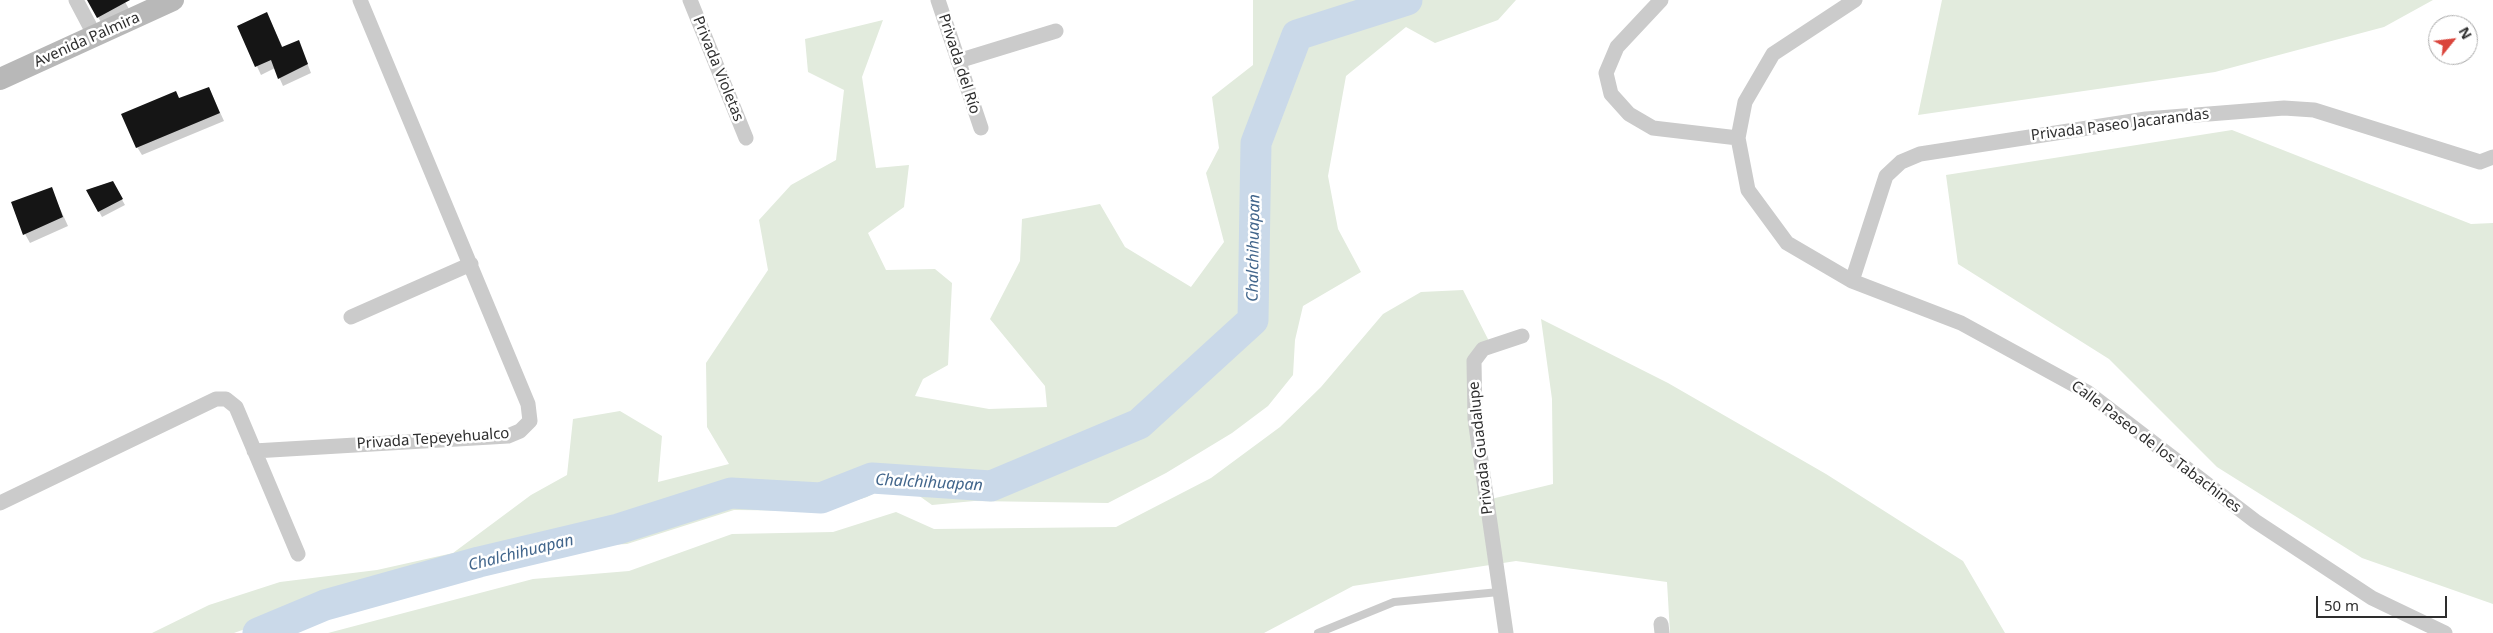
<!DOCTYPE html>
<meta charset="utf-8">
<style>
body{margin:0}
#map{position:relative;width:2493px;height:633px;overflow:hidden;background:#fff;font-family:"Noto Sans",sans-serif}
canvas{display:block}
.north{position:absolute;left:2428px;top:15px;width:50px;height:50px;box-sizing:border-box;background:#fff;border:1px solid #ababab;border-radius:50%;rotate:61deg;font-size:14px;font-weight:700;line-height:20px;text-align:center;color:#2e2e2e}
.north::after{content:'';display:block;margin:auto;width:18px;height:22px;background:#da453c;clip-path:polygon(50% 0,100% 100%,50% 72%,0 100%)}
.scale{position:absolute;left:2316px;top:596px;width:131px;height:22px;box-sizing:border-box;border:2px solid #2e2e2e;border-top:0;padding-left:6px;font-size:15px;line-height:18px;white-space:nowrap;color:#2e2e2e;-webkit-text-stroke:4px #fff;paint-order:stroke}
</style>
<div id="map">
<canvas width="2493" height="633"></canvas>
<div class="north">N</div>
<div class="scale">50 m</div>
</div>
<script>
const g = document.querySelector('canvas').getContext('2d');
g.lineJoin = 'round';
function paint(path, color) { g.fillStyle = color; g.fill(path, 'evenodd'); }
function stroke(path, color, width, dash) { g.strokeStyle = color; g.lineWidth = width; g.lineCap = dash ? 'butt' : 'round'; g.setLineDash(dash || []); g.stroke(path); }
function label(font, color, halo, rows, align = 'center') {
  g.font = font + ' "Noto Sans",sans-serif'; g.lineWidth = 5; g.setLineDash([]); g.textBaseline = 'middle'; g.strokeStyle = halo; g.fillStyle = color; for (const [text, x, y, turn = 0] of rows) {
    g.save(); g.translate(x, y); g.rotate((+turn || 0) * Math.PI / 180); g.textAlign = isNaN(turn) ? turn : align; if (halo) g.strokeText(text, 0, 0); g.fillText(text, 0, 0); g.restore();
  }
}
paint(new Path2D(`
 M 1253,0 L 1516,0 L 1498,20 L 1435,43 L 1406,27 L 1346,76 L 1328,176 L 1338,229 L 1361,272 L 1303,306 L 1295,340 L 1293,375 L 1268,406 L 1232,433 L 1166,473 L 1108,503 L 974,501 L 932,505 L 911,490 L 889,485 L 867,497 L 823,511 L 734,510 L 627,544 L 555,548 L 525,558 L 479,562 L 430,583 L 381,589 L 259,624 L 234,633 L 152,633 L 209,605 L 280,582 L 377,570 L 453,553 L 531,495 L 567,475 L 573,419 L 620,411 L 662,436 L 658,482 L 729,464 L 707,427 L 706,363 L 768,270 L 759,220 L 791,185 L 836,160 L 844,90 L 808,72 L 805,39 L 883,20 L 862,77 L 876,168 L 909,165 L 904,207 L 868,233 L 886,270 L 935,269 L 952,283 L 948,365 L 923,379 L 915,396 L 989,409 L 1047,407 L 1045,386 L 990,319 L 1020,261 L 1022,219 L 1100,204 L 1125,247 L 1191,287 L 1224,242 L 1206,173 L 1219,148 L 1212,97 L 1253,65 Z
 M 1942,0 L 2433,0 L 2384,27 L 2215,72 L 1918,115 Z
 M 2232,130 L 2471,224 L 2493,223 L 2493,604 L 2362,558 L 2217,467 L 2109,359 L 1958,264 L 1946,175 Z
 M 1463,290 L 1493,349 L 1467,372 L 1487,500 L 1553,484 L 1552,399 L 1541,319 L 1668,383 L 1826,474 L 1963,561 L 2005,633 L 1670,633 L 1667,582 L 1516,561 L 1353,586 L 1264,633 L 328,633 L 533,579 L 629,571 L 732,534 L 833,532 L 896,512 L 934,529 L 1116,527 L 1211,478 L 1280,427 L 1321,387 L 1383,314 L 1421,292 Z`), '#e2ebdd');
paint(new Path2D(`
 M 88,0 L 124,0 L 129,9 L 102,24 Z
 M 267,14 L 283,48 L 299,42 L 311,73 L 283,86 L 275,68 L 261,75 L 238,26 Z
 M 209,88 L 224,121 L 142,155 L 137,147 L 180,100 Z
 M 112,182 L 125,205 L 102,217 L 88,191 Z
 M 51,189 L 68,226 L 30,243 L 25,234 Z`), '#0003');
stroke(new Path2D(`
 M 258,633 L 325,605 L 479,562 L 618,529 L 731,493 L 821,498 L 872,478 L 991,486 L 1139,424 L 1253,320 L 1256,143 L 1297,35 L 1407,0`), '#cad9e9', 31);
paint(new Path2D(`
 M 87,0 L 130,0 L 97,18 Z
 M 267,12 L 282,47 L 299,40 L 308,64 L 278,79 L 271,60 L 255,67 L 237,26 Z
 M 209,87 L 220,113 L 136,148 L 121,114 L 176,91 L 179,98 Z
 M 113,181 L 123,199 L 98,212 L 86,190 Z
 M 52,187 L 63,217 L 23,235 L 11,202 Z`), '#151515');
stroke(new Path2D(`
 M 1318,633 L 1394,602 L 1499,592`), '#cbcbcb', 8);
stroke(new Path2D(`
 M 76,0 L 95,36
 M 690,0 L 746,138
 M 938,0 L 981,128
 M 1661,0 L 1617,47 L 1606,73 L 1611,94 L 1629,114 L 1653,128 L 1738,138
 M 1855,0 L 1773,54 L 1745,102 L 1738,138 L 1748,190 L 1787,243 L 1852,281 L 1961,323 L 2087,392 L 2255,521 L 2372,598 L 2445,633
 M 958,61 L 1056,31
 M 1852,281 L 1886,176 L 1901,162 L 1920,154 L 2146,119 L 2284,108 L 2314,110 L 2480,162 L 2493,157
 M 351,317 L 471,264
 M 254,451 L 508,436 L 520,431 L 530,421 L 528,404 L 360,0
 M 0,503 L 216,399 L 226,399 L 236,407 L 298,554
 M 1661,624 L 1662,633
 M 1506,633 L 1475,419 L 1474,361 L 1483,349 L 1522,336`), '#cbcbcb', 15);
stroke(new Path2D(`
 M 0,79 L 173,0`), '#b8b8b8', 22);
label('15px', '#2e2e2e', '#fff', [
 ["Avenida Palmira",87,40,-24],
 ["Privada del Río",959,64,72],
 ["Privada Violetas",718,69,68],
 ["Privada Paseo Jacarandas",2120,125,-7],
 ["Privada Tepeyehualco",433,439,-4],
 ["Calle Paseo de los Tabachines",2156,447,37],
 ["Privada Guadalupe",1481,448,-96]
]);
label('italic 16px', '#41658b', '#fff', [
 ["Chalchihuapan",1254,248,-89],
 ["Chalchihuapan",929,483,3],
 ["Chalchihuapan",521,553,-14]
]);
</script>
